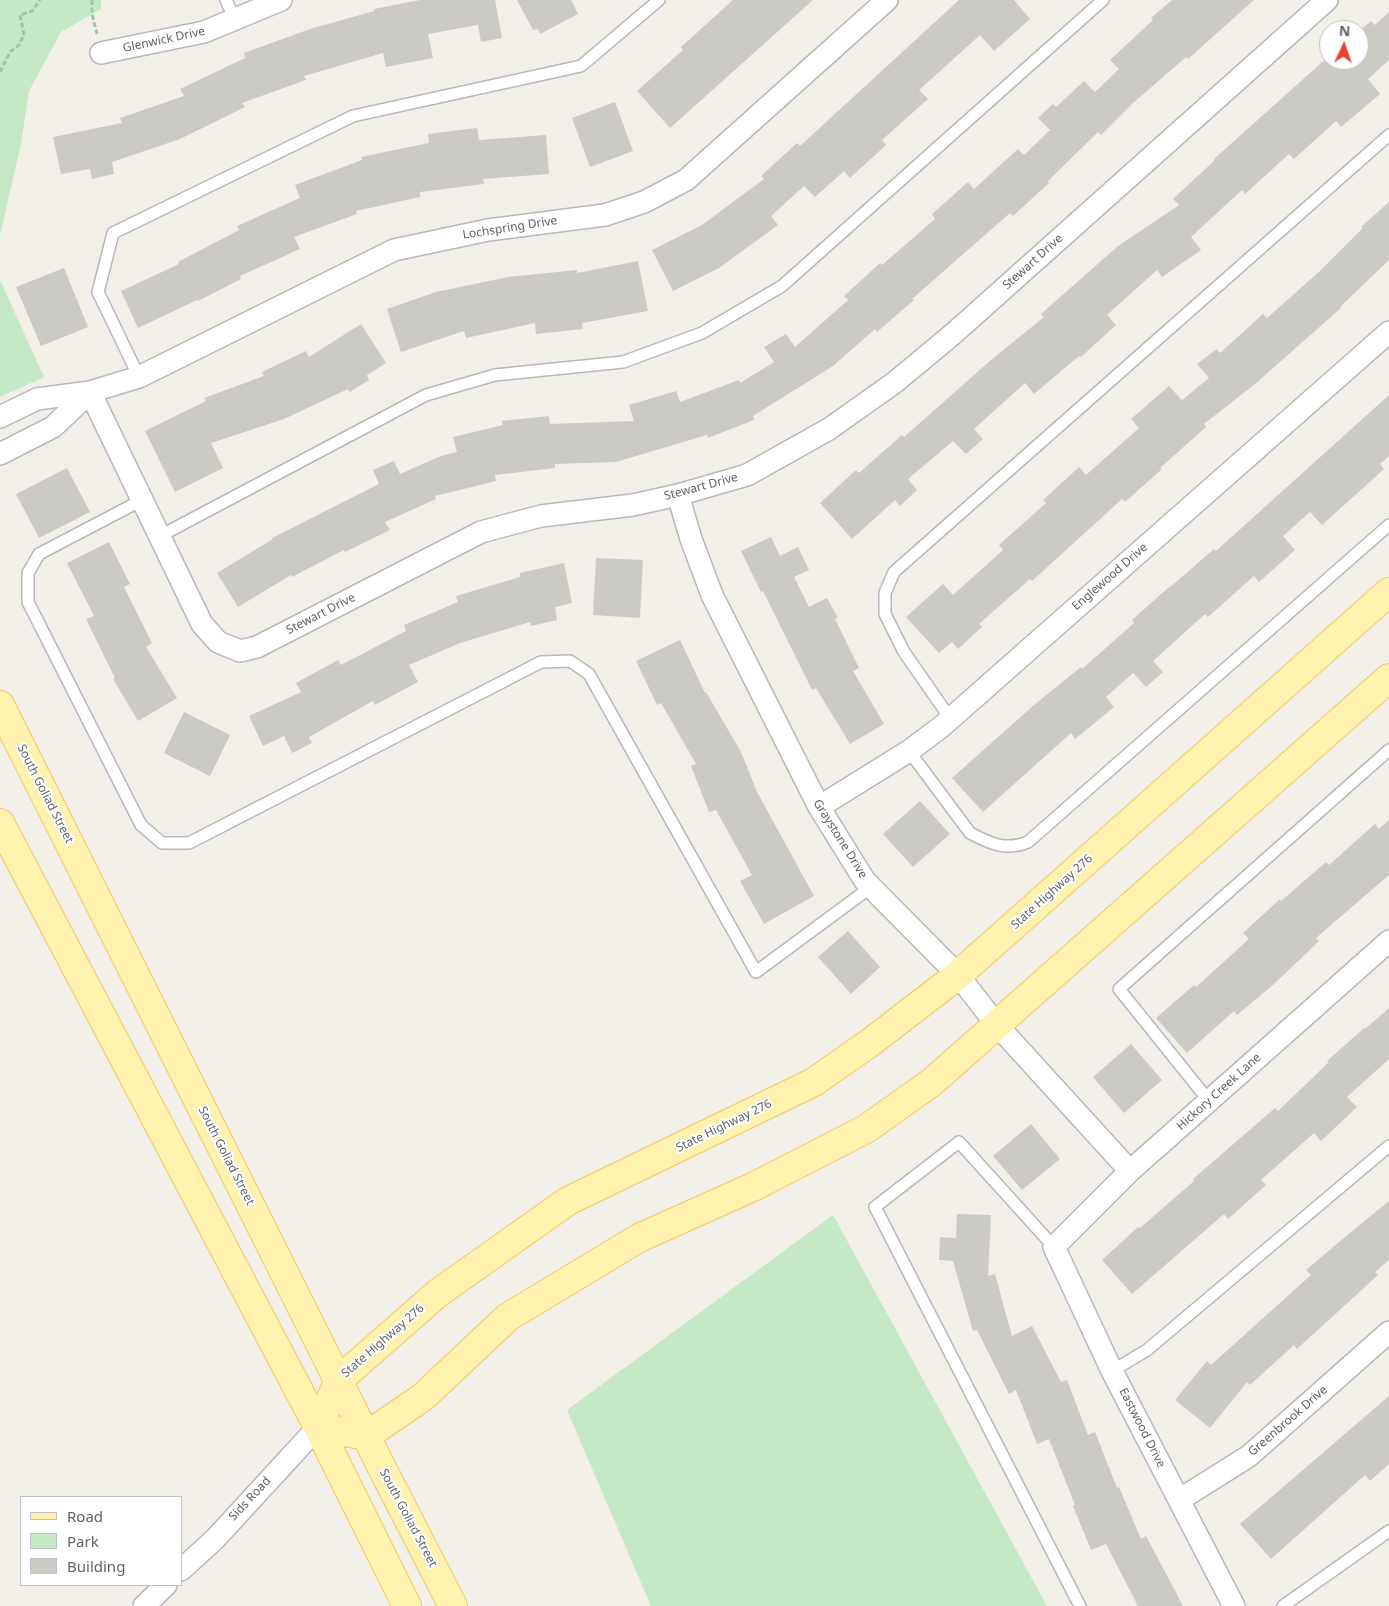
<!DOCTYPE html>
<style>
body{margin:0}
#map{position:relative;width:1389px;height:1606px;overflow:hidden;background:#f1efe8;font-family:"Noto Sans",sans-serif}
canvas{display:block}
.legend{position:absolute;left:20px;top:1496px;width:162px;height:90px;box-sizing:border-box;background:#fff;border:1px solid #bfc1c3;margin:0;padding:6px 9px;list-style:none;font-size:15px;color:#5f6368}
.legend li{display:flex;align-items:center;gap:10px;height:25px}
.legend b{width:25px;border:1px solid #bfc1c3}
.north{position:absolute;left:1319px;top:20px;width:50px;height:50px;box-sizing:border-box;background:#fff;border:1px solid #bfc1c3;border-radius:50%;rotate:3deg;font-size:14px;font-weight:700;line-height:20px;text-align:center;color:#5f6368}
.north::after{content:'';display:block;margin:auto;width:18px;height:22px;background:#ea4335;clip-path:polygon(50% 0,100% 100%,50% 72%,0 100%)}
</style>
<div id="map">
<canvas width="1389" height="1606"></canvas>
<ul class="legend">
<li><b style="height:6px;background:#fff2af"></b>Road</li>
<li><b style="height:14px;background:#c5e8c5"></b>Park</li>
<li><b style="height:14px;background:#cccac5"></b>Building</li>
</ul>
<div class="north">N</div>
</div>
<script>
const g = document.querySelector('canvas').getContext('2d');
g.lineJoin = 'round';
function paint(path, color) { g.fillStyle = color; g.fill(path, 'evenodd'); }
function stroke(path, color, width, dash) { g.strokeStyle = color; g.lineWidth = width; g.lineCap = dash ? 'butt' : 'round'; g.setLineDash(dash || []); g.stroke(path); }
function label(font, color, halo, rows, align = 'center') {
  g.font = font + ' "Noto Sans",sans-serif'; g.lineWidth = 4; g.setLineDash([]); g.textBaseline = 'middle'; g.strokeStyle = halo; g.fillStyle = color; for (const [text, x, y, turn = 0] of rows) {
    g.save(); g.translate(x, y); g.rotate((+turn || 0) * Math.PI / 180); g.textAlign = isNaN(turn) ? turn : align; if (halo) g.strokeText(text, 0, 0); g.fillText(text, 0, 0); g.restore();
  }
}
paint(new Path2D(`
 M 0,0 L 101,0 L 101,9 L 61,32 L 29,91 L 21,144 L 0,235 Z
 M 0,280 L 44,377 L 0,397 Z
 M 833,1215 L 1047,1606 L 651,1606 L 567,1410 Z`), '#c5e8c5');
paint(new Path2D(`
 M 420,0 L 495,0 L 502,38 L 481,42 L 478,25 L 428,34 L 433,58 L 386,67 L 383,53 L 304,76 L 306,80 L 242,103 L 245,107 L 180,139 L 112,162 L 114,174 L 92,179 L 90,169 L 61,174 L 53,137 L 122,123 L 120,118 L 184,96 L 180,89 L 245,58 L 244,53 L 310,29 L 374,11 L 374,9 Z
 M 517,0 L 571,0 L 578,14 L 540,34 L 538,29 L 533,30 Z
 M 733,0 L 813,0 L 670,128 L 637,91 L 683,50 L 681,47 Z
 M 959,0 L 1014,0 L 1030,19 L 994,51 L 980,35 L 919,90 L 928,99 L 882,140 L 886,145 L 850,178 L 844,171 L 815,197 L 804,186 L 771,216 L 778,225 L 719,268 L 673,291 L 652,250 L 702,225 L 764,179 L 761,176 L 797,143 L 800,146 Z
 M 1172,0 L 1254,0 L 1188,59 L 1186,57 L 1132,104 L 1101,135 L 1098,132 L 1048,181 L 1049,183 L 1013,216 L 1010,213 L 912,299 L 914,300 L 877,332 L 875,329 L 833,366 L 753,416 L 754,420 L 708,438 L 707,435 L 616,462 L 555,464 L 555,468 L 495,475 L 496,481 L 435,496 L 436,499 L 385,522 L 390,530 L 345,552 L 344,550 L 292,577 L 291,575 L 238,607 L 217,573 L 273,539 L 272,538 L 379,484 L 373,470 L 394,461 L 400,474 L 441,456 L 457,452 L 453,437 L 503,425 L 502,421 L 549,416 L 550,424 L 634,421 L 629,405 L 676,391 L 680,402 L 739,380 L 740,383 L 774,362 L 764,347 L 786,334 L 795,347 L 848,300 L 844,296 L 880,263 L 882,265 L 935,219 L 932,214 L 968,182 L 974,189 L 1018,149 L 1024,155 L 1050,130 L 1038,118 L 1053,104 L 1056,107 L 1084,81 L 1095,92 L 1119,69 L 1110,60 L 1153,20 L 1151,18 Z
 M 1389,12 L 1389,60 L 1368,79 L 1380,94 L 1341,127 L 1336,121 L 1294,159 L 1289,154 L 1245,194 L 1242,190 L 1191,237 L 1201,250 L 1162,277 L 1157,270 L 1107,315 L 1116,325 L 1081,357 L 1079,356 L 1034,394 L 1025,383 L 974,429 L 983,439 L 966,454 L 953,441 L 908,479 L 917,490 L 900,506 L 895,500 L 852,539 L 820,503 L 856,470 L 859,473 L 902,435 L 904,437 L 991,360 L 1044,317 L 1041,314 L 1118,246 L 1179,205 L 1173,199 L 1215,160 L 1214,159 L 1329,56 L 1329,60 L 1359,60 L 1359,31 L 1371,21 L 1375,25 Z
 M 615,102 L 633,151 L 590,167 L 572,118 Z
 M 477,128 L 479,140 L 546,135 L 549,174 L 483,179 L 484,184 L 420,192 L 420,197 L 356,211 L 357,214 L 294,237 L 300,249 L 240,276 L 241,279 L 198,301 L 197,300 L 138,328 L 121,291 L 179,264 L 178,262 L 239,230 L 237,226 L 300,198 L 295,185 L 362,160 L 361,157 L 429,143 L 428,134 Z
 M 1389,202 L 1389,260 L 1340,307 L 1341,308 L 1255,384 L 1204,424 L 1206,427 L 1160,468 L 1162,469 L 1125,502 L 1122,499 L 1032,581 L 1030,579 L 979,624 L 982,627 L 958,649 L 952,642 L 939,653 L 906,617 L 943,584 L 953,595 L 1003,550 L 999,545 L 1046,503 L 1043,500 L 1079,467 L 1086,475 L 1139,428 L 1131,419 L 1169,386 L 1182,400 L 1209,378 L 1197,364 L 1217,349 L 1220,353 L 1263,314 L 1267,318 L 1321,270 L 1363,228 L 1361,227 Z
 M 638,261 L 648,311 L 582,323 L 583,329 L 536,334 L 535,323 L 466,338 L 464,331 L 401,352 L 387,309 L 436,292 L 508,277 L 577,270 L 577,273 Z
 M 64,268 L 88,327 L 41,346 L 16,287 Z
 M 361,324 L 386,363 L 367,375 L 369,380 L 350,392 L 348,389 L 284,419 L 211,443 L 223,468 L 175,492 L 145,431 L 206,401 L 204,398 L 264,376 L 262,372 L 306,351 L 309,357 Z
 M 1389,395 L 1389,456 L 1380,464 L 1384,469 L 1322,525 L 1310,512 L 1283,536 L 1295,550 L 1259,582 L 1254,576 L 1208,617 L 1205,614 L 1153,661 L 1163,672 L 1146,687 L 1133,673 L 1106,697 L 1114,707 L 1075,739 L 1071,733 L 983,812 L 952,778 L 1034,705 L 1081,667 L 1082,669 L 1134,623 L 1132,620 L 1169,587 L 1169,588 L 1214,549 L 1216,551 Z
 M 67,468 L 90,512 L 39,538 L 16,494 Z
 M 771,537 L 780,556 L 798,547 L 809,570 L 794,577 L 809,607 L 827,598 L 838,618 L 835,619 L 859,668 L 853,671 L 884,724 L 850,744 L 816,688 L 812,690 L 763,591 L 761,592 L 741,551 Z
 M 109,542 L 130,584 L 124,587 L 152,643 L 146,647 L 177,698 L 138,721 L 113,679 L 115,678 L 86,619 L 94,616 L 67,563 Z
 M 596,558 L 643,560 L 640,618 L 593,615 Z
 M 564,563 L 572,603 L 555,607 L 557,620 L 531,626 L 530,622 L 460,643 L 409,665 L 418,682 L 375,705 L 373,701 L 309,737 L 312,743 L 292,753 L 284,736 L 263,746 L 249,716 L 301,692 L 296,683 L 338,660 L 341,665 L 406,631 L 404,625 L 458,602 L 456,596 L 520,577 L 520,573 Z
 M 680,640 L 705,693 L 706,692 L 741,752 L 757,792 L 814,896 L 764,924 L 740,881 L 752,875 L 716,810 L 709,812 L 691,766 L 696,764 L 661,703 L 657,705 L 636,661 Z
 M 184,712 L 230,735 L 210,776 L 164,753 Z
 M 920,801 L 950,834 L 913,867 L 883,834 Z
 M 1389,820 L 1389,875 L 1316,938 L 1319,941 L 1274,984 L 1237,1015 L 1234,1011 L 1187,1053 L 1156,1018 L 1194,985 L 1196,987 L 1249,939 L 1243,933 L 1280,899 L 1281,901 L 1326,862 L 1329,865 L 1375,824 L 1379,829 Z
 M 848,931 L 880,967 L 851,994 L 818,957 Z
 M 1389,1008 L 1389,1059 L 1347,1097 L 1357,1107 L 1321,1141 L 1314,1133 L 1261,1180 L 1266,1185 L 1228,1219 L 1224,1214 L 1132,1294 L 1102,1260 L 1138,1227 L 1140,1228 L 1194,1181 L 1193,1179 L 1275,1108 L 1278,1111 L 1329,1062 L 1327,1061 L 1364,1028 L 1365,1029 Z
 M 1131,1044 L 1162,1080 L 1124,1113 L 1093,1077 Z
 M 1031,1124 L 1060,1159 L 1022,1190 L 993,1156 Z
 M 1389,1201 L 1389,1260 L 1375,1272 L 1378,1275 L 1297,1349 L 1294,1345 L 1250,1385 L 1247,1382 L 1210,1428 L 1175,1400 L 1207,1361 L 1211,1365 L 1311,1275 L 1306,1270 L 1345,1237 Z
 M 957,1214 L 991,1215 L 988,1276 L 995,1274 L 1012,1336 L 1032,1326 L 1061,1382 L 1067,1380 L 1088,1435 L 1095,1432 L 1117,1488 L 1119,1487 L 1141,1539 L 1146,1536 L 1183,1606 L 1138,1606 L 1106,1544 L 1091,1550 L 1073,1506 L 1075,1505 L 1049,1439 L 1037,1444 L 1016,1390 L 1009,1394 L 977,1330 L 973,1331 L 953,1261 L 939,1260 L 940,1237 L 956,1238 Z
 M 1389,1396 L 1389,1464 L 1370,1481 L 1365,1475 L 1271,1559 L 1240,1524 Z`), '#cccac5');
const service = new Path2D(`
 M 226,0 L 235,20
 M 139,377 L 98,292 L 113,233 L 353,116 L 581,66 L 659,0
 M 142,500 L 39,554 L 28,573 L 28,602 L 141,825 L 162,843 L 189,843 L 541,662 L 570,661 L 589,674 L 756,972 L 871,887
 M 160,536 L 426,395 L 495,375 L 623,362 L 702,333 L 782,286 L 1103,0
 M 950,718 L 904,652 L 885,614 L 885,593 L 894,572 L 1389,135
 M 909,751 L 970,833 C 991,844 1006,851 1028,842 L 1389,525
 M 1209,1101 L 1119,989 L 1389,750
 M 1054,1247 L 959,1142 L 875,1207 L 1080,1606
 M 1112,1371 L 1147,1350 L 1389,1146
 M 1283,1606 L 1389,1531`);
const minor = new Path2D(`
 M 101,53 L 204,32 L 281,0
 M 90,392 L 202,624 L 218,642 L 240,651 L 257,647 L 481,532 L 541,516 L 633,505 L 678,495 L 747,475 L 829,429 L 894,383 L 953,334 L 1327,0
 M 0,417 L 37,399 L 90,392 L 139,377 L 394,250 L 488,230 L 605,215 L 644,202 L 686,180 L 887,0
 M 0,454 L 53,427 L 90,392
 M 678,495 L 691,539 L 712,595 L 819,807 L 865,881 L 958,975 L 996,1024 L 1130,1171
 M 819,807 L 909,751 L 941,727 L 1389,332
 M 1179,1500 L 1249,1456 L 1389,1332
 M 181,1570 L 215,1539 L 318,1427
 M 144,1606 L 166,1585
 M 1234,1606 L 1112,1371 L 1054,1247 L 1130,1171 L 1389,941`);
const primary = new Path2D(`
 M 0,705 L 382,1468 L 453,1606
 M 0,823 L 318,1427 L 407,1606
 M 318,1427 L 339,1380 L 438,1293 L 568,1201 L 814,1082 L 871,1042 L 958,975 L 1389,592
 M 318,1427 L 366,1436 L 423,1397 L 508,1317 L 639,1238 L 755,1186 L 866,1129 L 932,1082 L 1389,678`);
stroke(service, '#b5b8bc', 14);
stroke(minor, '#b5b8bc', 24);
stroke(primary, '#f2c960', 30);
stroke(new Path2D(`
 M 92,0 L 92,14 L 97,34
 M 0,72 L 10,52 L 19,45 L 24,35 L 20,15 L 32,11 L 40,0`), '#9cc7a9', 3, [5, 2.5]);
stroke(service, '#fff', 11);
stroke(minor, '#fff', 21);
stroke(primary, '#fff2af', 28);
label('12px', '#5f6368', '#fff', [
 ["Glenwick Drive",164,40,-12],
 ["Lochspring Drive",510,228,-9],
 ["Stewart Drive",1033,262,-42],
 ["Stewart Drive",701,487,-15],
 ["Englewood Drive",1110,577,-41],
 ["Stewart Drive",321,614,-27],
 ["South Goliad Street",45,794,63],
 ["Graystone Drive",840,839,58],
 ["State Highway 276",1052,892,-42],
 ["Hickory Creek Lane",1219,1092,-42],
 ["State Highway 276",724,1126,-26],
 ["South Goliad Street",226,1156,63],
 ["State Highway 276",383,1341,-41],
 ["Greenbrook Drive",1288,1421,-41],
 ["Eastwood Drive",1142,1428,63],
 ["Sids Road",250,1499,-47],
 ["South Goliad Street",408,1518,62]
]);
</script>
